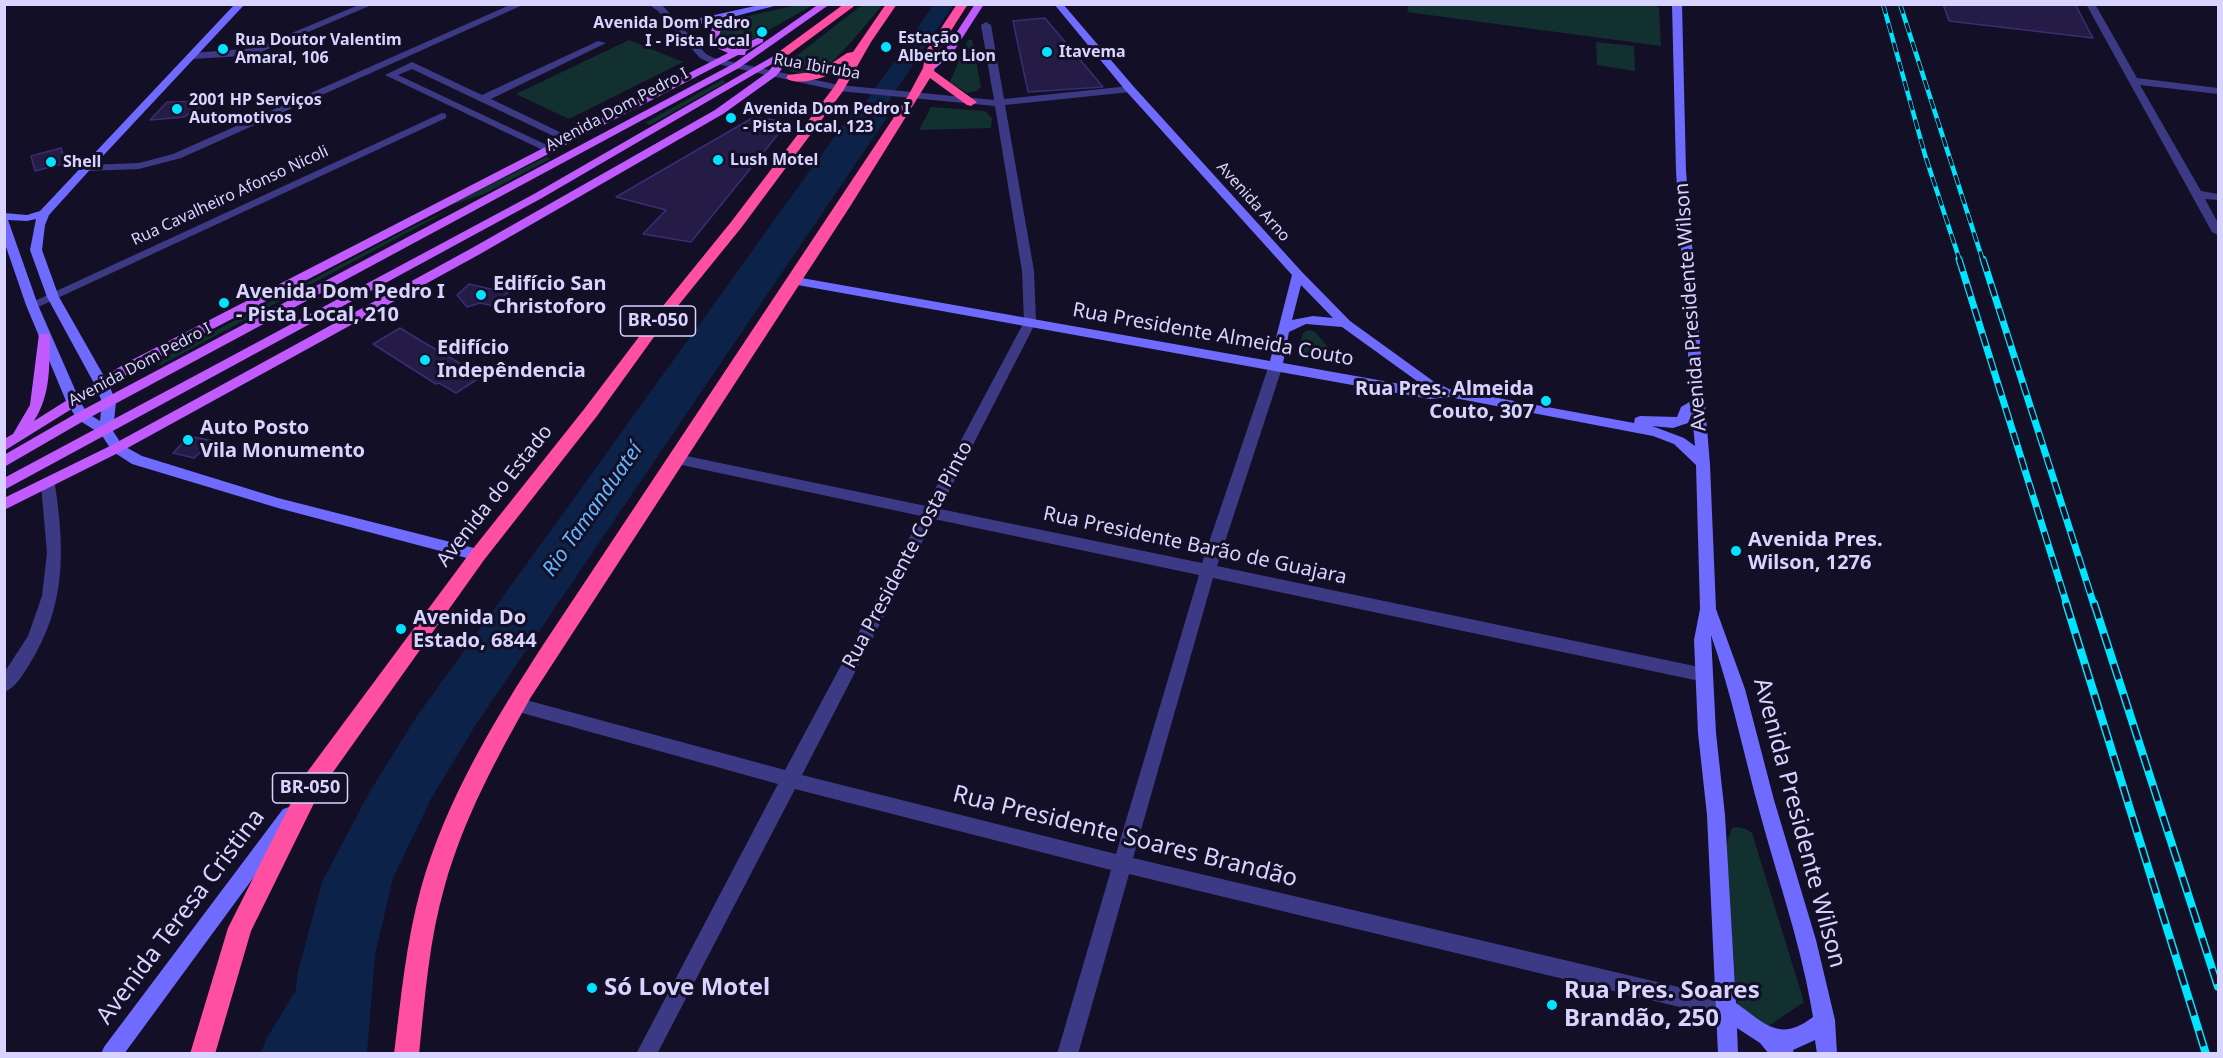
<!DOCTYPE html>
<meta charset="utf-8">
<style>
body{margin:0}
#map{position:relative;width:2223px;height:1058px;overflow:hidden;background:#130f26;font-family:"Noto Sans",sans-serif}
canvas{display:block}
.frame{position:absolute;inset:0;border:6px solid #d9d4ff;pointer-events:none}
</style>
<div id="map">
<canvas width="2223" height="1058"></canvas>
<div class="frame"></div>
</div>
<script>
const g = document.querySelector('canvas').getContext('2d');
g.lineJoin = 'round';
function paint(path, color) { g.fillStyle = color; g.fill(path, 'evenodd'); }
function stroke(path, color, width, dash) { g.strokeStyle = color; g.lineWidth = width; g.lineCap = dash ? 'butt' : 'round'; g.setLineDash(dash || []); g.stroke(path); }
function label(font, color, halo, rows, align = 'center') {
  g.font = font + ' "Noto Sans",sans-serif'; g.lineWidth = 6; g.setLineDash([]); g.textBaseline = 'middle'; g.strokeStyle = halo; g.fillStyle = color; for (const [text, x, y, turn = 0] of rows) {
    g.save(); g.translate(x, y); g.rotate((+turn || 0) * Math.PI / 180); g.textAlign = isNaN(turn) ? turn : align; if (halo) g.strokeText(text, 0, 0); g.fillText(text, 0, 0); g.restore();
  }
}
paint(new Path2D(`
 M 1409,4 L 1644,4 L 1659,7 L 1661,46 L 1407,12 Z
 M 797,5 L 813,5 L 741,46 L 731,47 L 719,36 L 719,27 L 730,20 Z
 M 862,5 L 882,5 C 875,15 830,68 821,71 C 810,75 793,74 784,68 L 787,63 Z
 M 629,40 L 683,62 L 569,119 L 516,94 Z
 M 968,40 L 972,40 L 981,87 L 976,91 L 967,93 L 950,82 Z
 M 1596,42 L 1634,46 L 1635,71 L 1597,65 Z
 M 722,80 L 726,82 L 650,125 L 645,123 Z
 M 931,107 L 985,111 L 992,118 L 991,128 L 919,130 Z
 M 546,157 L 550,159 L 486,193 L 446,207 Z
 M 451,209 L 161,365 L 156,362 L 416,225 Z
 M 1309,330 L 1315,332 L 1335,355 L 1335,362 L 1330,363 L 1299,356 L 1297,352 L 1303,333 Z
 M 1737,827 L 1746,829 L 1752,833 L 1804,1002 L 1767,1027 L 1746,1015 L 1737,1003 L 1725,849 L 1732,828 Z`), '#12302f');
paint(new Path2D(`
 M 853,111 L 888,116 L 475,726 L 431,799 L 393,878 L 375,955 L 367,1053 L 287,1053 L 298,972 L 322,882 L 369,793 L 417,716 Z`), '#0c2248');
paint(new Path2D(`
 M 934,4 L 954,4 L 853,154 L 845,156 L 837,154 L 833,149 Z
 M 310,987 L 326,993 L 332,1009 L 309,1054 L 260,1054 L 267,1038 L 294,993 Z`), '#0c2248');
const building = new Path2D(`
 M 1943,4 L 2075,4 L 2093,38 L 1949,21 Z
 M 1045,18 L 1103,87 L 1028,92 L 1013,21 Z
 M 209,101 L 184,117 L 150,120 L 167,102 Z
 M 754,117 L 788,122 L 691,242 L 643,234 L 666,210 L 616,197 Z
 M 61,148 L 66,163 L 35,171 L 31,156 Z
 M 469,284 L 508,293 L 494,306 L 480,303 L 467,307 L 457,295 Z
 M 400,328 L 423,342 L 482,376 L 456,393 L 439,383 L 436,384 L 373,344 Z
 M 189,436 L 213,441 L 194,458 L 173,453 Z`);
paint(building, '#241b47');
stroke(building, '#3b2d73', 1.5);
paint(new Path2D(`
 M 361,4 L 374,4 L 261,52 L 242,56 L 193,59 L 188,56 L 193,53 L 256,48 Z
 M 512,4 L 525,4 L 181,158 L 139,169 L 86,171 L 81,168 L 86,165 L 139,163 L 173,154 Z
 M 648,4 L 660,4 L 664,7 L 706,54 L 714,58 L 839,85 L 994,100 L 981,25 L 986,22 L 991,25 L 1004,99 L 1130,86 L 1135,89 L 1130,92 L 1005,105 L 1034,271 L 1036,322 L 940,509 L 1202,563 L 1269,365 L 1276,361 L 1283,365 L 1217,566 L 1704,668 L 1710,670 L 1712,675 L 1710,680 L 1704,682 L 1213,578 L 1133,858 L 1725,998 L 1732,1001 L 1735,1008 L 1732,1015 L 1725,1018 L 1129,874 L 1078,1054 L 1057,1054 L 1111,870 L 795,789 L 657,1054 L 636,1054 L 778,784 L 515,711 L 509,709 L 507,704 L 509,699 L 515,697 L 785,770 L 921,516 L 677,464 L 670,459 L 677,454 L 926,506 L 1024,322 L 1022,271 L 995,106 L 839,91 L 708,62 L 700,58 L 658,11 ZM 934,519 L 1199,575 L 1116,854 L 802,775 Z
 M 2086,4 L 2095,4 L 2137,78 L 2218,88 L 2218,94 L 2140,85 L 2201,191 L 2218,194 L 2218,200 L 2205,199 L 2218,223 L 2218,235 L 2212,232 Z
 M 598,41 L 606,43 L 491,99 L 570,137 L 571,139 L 566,142 L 412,69 L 398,75 L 551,147 L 552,149 L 547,152 L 385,75 L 412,62 L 482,95 Z
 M 442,113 L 446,114 L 446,118 L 36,308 L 28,308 L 26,305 Z
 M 48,480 L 55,485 C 65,552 66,606 29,665 C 23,674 16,688 4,692 L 4,673 L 28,636 L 42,596 L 47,553 L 41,485 Z`), '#3d3a85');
paint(new Path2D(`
 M 235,4 L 245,4 L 87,173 L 49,215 L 45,225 L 42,250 L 59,297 L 109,385 L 116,402 L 113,431 L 122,445 L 142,456 L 278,498 L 478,549 L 483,551 L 486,555 L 483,559 L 478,561 L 278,508 L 132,464 L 112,451 L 101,434 L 77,419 L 66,401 L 26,305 L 4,241 L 4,213 L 27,215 L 40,211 ZM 36,219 L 30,250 L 47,297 L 95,385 L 102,402 L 100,421 L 87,413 L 80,401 L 38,305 L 8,220 L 27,221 Z
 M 764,4 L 782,4 L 713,22 L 674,28 L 669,25 Z
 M 1054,4 L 1063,4 L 1134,87 L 1302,272 L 1350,321 L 1433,381 L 1449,389 L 1634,423 L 1635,418 L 1640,416 L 1677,417 L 1681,407 L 1691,401 L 1676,171 L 1672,4 L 1682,4 L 1686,171 L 1710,465 L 1716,609 L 1745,689 L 1774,800 L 1816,940 L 1835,1020 L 1837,1054 L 1817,1054 L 1815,1040 L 1793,1050 L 1794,1054 L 1769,1054 L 1760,1043 L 1737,1028 L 1738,1054 L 1718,1054 L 1707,815 L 1698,733 L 1694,640 L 1700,609 L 1696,465 L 1674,444 L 1653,436 L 1449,397 L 1430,399 L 792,284 L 790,281 L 796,277 L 1270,361 L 1292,275 L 1126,91 ZM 1301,285 L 1333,318 L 1313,316 L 1292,320 ZM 1306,324 L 1342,327 L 1428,389 L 1283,363 L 1289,332 ZM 1692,413 L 1695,446 L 1684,438 L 1652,426 L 1673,428 L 1688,423 ZM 1711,635 C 1732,695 1744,756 1761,817 C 1779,883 1802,948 1813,1017 C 1779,1043 1765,1023 1736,1003 L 1725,815 L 1716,733 Z
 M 289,807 L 295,809 L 298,815 L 295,821 L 124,1054 L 101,1054 L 104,1047 L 283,809 Z`), '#6f6bff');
paint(new Path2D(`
 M 819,4 L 830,4 L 739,68 L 87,419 L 4,467 L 4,455 L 77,413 L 733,64 Z
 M 975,4 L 984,4 L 952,54 L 932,71 L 926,71 L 926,67 L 945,50 Z
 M 726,14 L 731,17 L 722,25 L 719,36 L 724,44 L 735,49 L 757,38 L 763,38 L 763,42 L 746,51 L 745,55 L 738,55 L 136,369 L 4,451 L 4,439 L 13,434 L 30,405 L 39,334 L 49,334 L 50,337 C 49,368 51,394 34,421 L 126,363 L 728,53 L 717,48 L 709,36 L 715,21 Z
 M 784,50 L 789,53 L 786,64 L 776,76 L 723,114 L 480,254 L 122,451 L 4,510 L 4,498 L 112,445 L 472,248 L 715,110 L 768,72 L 777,61 L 542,198 L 4,490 L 4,478 L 534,194 Z`), '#c25bff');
paint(new Path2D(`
 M 844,4 L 857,4 L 788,55 L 780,55 L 780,51 Z
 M 886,4 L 897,4 L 871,42 L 843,91 L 741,228 L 664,323 L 597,416 L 484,560 L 321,789 L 251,931 L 215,1054 L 190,1054 L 228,928 L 305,775 L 472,550 L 585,408 L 654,317 L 731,222 L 834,87 L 846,66 C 834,75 799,88 786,78 L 788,75 L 820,71 L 847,53 L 853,52 Z
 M 957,4 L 968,4 L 938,51 L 934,71 L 977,102 L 971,106 L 967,105 L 930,78 L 851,205 L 531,697 C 497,757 464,818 445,885 C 429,940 425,997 419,1054 L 394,1054 C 401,998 406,942 421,888 C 446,800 494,721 543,645 L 908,96 L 923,68 L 926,51 Z`), '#ff4fa3');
const railFar2 = new Path2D(`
 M 1883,4 L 1925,155 L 1960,261
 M 1900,4 L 1983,261`);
const railFar1 = new Path2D(`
 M 1959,259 L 2067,605
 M 1983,259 L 2094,605`);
const rail = new Path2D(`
 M 2066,603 L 2206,1054
 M 2094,603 L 2218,987`);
stroke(railFar2, '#00e5ff', 4.5);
stroke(railFar1, '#00e5ff', 7);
stroke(rail, '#00e5ff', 8);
stroke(railFar2, '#130f26', 3, [10]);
stroke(railFar1, '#130f26', 4.5, [13]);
stroke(rail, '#130f26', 5, [16]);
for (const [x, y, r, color] of [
 [762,32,6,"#00e5ff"],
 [886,47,6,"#00e5ff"],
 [223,49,6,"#00e5ff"],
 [1047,52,6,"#00e5ff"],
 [177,109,6,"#00e5ff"],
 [731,118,6,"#00e5ff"],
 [718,160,6,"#00e5ff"],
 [51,162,6,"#00e5ff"],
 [481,295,6,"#00e5ff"],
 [224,303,6,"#00e5ff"],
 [425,360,6,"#00e5ff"],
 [1546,401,6,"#00e5ff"],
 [188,440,6,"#00e5ff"],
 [1736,551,6,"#00e5ff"],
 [401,629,6,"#00e5ff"],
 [592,988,6,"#00e5ff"],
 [1552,1005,6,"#00e5ff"]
]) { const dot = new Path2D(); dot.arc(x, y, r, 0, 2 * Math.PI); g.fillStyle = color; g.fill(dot); stroke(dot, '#130f26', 2); }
label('bold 16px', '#d9d4ff', '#130f26', [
 ["Avenida Dom Pedro",750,23,"right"],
 ["I - Pista Local",750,41,"right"],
 ["Estação",898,38],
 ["Alberto Lion",898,56],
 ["Rua Doutor Valentim",235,40],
 ["Amaral, 106",235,58],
 ["Itavema",1059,52],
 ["2001 HP Serviços",189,100],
 ["Automotivos",189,118],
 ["Avenida Dom Pedro I",743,109],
 ["- Pista Local, 123",743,127],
 ["Lush Motel",730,160],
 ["Shell",63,162]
], 'left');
label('16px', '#d9d4ff', '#130f26', [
 ["Rua Ibiruba",817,67,10],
 ["Avenida Dom Pedro I",617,110,-28],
 ["Rua Cavalheiro Afonso Nicoli",230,196,-25],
 ["Avenida Arno",1253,202,48],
 ["Avenida Dom Pedro I",140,365,-28]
]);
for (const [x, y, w] of [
 [658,321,75],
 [310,788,75]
]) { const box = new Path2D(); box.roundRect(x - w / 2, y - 15, w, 30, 4.5); g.fillStyle = '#130f26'; g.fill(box); stroke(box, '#d9d4ff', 1.5); }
label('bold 18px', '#d9d4ff', null, [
 ["BR-050",658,321],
 ["BR-050",310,788]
]);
label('bold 20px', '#d9d4ff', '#130f26', [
 ["Edifício San",493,284],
 ["Christoforo",493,307],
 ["Avenida Dom Pedro I",236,292],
 ["- Pista Local, 210",236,315],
 ["Edifício",437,348],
 ["Indepêndencia",437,371],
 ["Rua Pres. Almeida",1534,389,"right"],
 ["Couto, 307",1534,412,"right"],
 ["Auto Posto",200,428],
 ["Vila Monumento",200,451],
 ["Avenida Pres.",1748,540],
 ["Wilson, 1276",1748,563],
 ["Avenida Do",413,618],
 ["Estado, 6844",413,641]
], 'left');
label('20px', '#d9d4ff', '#130f26', [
 ["Avenida Presidente Wilson",1691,307,-94],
 ["Rua Presidente Almeida Couto",1213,335,10],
 ["Avenida do Estado",495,496,-52],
 ["Rua Presidente Barão de Guajara",1195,546,12],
 ["Rua Presidente Costa Pinto",908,555,-62]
]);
label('italic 21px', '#62b6ff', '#130f26', [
 ["Rio Tamanduateí",593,510,-55]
]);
label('24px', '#d9d4ff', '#130f26', [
 ["Avenida Presidente Wilson",1799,823,75],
 ["Rua Presidente Soares Brandão",1125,837,14],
 ["Avenida Teresa Cristina",181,917,-53]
]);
label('bold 24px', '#d9d4ff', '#130f26', [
 ["Só Love Motel",604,988],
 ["Rua Pres. Soares",1564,991],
 ["Brandão, 250",1564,1019]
], 'left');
</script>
